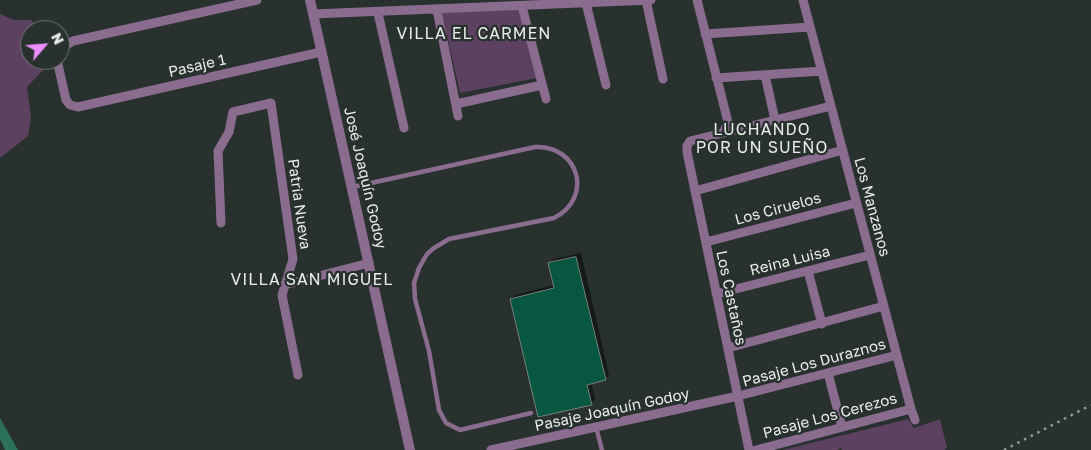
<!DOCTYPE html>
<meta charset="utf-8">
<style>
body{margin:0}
#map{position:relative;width:1091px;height:450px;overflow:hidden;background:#28312e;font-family:"Golos Text",sans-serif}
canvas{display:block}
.north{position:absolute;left:20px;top:20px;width:50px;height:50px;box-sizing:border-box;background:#28312e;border:1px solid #747c79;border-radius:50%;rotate:63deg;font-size:14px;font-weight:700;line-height:20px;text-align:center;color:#e7edea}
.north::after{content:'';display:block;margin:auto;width:18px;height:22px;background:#eb8dfc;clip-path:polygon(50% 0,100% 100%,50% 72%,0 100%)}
</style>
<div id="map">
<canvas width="1091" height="450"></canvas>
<div class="north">N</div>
</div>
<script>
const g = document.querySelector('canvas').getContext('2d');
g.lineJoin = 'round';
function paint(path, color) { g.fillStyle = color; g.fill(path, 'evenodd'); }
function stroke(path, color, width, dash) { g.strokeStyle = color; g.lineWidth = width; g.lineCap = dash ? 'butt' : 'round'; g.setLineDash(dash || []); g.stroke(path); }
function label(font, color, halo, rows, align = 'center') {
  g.font = font + ' "Golos Text",sans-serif'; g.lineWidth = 4.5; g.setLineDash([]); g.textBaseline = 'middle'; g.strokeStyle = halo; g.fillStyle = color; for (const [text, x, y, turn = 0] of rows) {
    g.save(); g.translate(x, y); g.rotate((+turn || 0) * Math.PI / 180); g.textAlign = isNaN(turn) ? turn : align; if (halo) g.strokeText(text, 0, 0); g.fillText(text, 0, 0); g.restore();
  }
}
paint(new Path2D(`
 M 522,9 L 537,78 L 460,93 L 442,13 Z
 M 0,14 L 14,20 L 32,20 L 35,30 L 30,30 L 30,60 L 45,60 L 47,66 L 27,87 L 31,118 L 28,136 L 0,158 Z
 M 908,419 L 914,428 L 940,419 L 947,448 L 944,450 L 842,450 L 841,448 L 837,450 L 783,450 Z`), '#5c4161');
paint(new Path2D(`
 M 0,418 L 18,450 L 5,450 L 0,439 Z`), '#2c715a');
paint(new Path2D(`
 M 581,253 L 609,375 L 605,379 L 591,382 L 595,399 L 591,404 L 511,299 L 515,295 L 554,285 L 549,264 L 554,259 Z`), '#0007');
const building = new Path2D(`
 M 576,257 L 606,380 L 587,385 L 592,405 L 538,417 L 510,299 L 554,288 L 548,263 Z`);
paint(building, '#075741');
stroke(building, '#77817d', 1);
stroke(new Path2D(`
 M 353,187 L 535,147 C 579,145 594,198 554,218 L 449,239 L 434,248 L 427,254 L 419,268 L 414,283 L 415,299 L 429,351 L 439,410 L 446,423 L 460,430 L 531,413
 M 596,427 L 602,450`), '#8a6c8f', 4.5);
stroke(new Path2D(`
 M 646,0 L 663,79
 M 697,0 L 728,122 L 723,133 L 690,141 L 687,146 L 687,152 L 749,450
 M 803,0 L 911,409 L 915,420
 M 586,3 L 606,85
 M 522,6 L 546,99
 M 437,10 L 458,116
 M 378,13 L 404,128
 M 313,14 L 651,0
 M 705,34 L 810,27
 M 60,49 L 73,41 L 257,0
 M 57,60 L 66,100 L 70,105 L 78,107 L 321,52
 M 765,75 L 775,120
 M 716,78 L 822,71
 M 456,104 L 542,85
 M 723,133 L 831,106
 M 695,191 L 843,150
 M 221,223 L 218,151 L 229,132 L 233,112 L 271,103 L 293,259 L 282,295 L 298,375
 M 706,242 L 856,203
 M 808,271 L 822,324
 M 284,285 L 369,263
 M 716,294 L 870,255
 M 728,348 L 884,306
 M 828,373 L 842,427
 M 491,450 L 738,396 L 897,355
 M 756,450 L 911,409`), '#8a6c8f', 9);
stroke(new Path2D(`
 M 310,0 L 410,450`), '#8a6c8f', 10);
stroke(new Path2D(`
 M 1004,450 L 1091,405`), '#939b98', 2.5, [2.5, 5]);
label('15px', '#e7edea', '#28312e', [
 ["Pasaje 1",197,66,-13],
 ["José Joaquín Godoy",365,178,77],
 ["Patria Nueva",299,204,82],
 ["Los Manzanos",872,207,75],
 ["Los Ciruelos",778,209,-15],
 ["Reina Luisa",790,261,-14],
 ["Los Castaños",731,298,78],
 ["Pasaje Los Duraznos",814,363,-15],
 ["Pasaje Joaquín Godoy",612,410,-12],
 ["Pasaje Los Cerezos",830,416,-15]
]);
g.letterSpacing = '1px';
label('16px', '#e7edea', '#28312e', [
 ["VILLA EL CARMEN",474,34],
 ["LUCHANDO",762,130],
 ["POR UN SUEÑO",762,148],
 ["VILLA SAN MIGUEL",312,280]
]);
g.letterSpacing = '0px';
</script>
